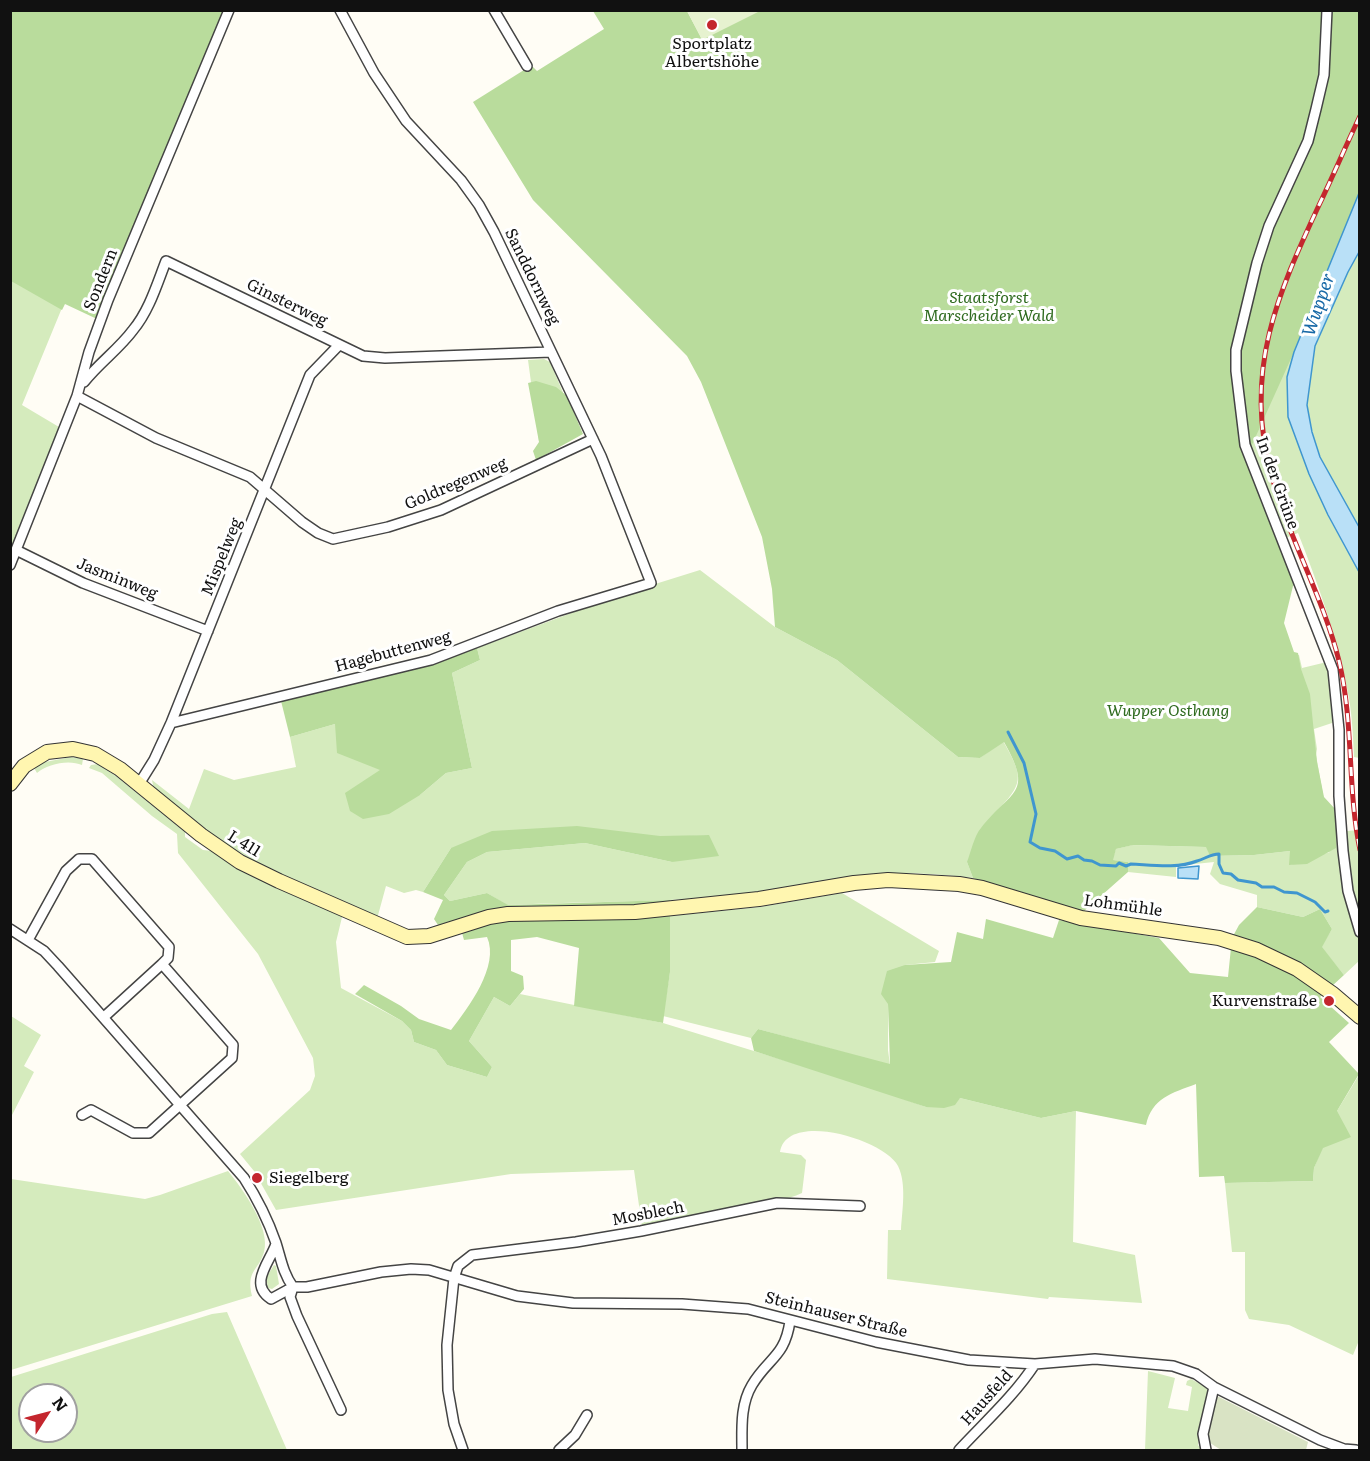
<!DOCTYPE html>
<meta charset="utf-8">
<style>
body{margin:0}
#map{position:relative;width:1370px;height:1461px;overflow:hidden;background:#fffdf5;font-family:Literata,serif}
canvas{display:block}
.frame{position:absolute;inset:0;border:12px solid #111;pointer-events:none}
.north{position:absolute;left:18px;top:1383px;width:60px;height:60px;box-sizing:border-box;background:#fff;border:2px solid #a0a0a0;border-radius:50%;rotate:54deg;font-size:16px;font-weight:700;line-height:24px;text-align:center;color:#111}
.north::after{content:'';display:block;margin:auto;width:21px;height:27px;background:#c4262e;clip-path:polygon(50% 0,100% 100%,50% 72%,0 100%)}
</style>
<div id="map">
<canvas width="1370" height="1461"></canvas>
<div class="frame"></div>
<div class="north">N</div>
</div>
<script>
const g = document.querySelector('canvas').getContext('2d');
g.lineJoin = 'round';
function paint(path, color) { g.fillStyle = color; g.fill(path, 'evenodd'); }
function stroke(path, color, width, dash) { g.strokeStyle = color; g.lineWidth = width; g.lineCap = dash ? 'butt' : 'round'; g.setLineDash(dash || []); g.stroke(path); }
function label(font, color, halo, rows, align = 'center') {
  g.font = font + ' Literata,serif'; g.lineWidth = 6; g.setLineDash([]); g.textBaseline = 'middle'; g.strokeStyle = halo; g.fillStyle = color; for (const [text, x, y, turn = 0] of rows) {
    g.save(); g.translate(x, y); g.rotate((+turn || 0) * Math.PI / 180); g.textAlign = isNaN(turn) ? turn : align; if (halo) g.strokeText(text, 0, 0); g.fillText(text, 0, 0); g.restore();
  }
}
paint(new Path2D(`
 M 1359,11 L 1359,227 L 1312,332 L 1299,405 L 1329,518 L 1359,572 L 1359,758 L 1354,757 C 1353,734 1352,711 1347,688 C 1336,634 1318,584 1298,533 L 1242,555 L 1275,654 L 1299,655 L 1302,668 L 1327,662 L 1335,722 L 1314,729 L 1317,749 L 1316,755 L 1324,800 L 1336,832 L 1359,830 L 1359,961 L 1344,975 L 1321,947 L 1332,929 L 1320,909 L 1303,917 L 1257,907 L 1257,895 L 1220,884 L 1210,874 L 1214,862 L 1176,866 L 1176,877 L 1128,872 L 1128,862 L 1112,860 L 1116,849 L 1132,845 L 1207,847 L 1210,856 L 1254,855 L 1290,851 L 1290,865 L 1330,852 L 1113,823 L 967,862 L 973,878 C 930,873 887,870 845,878 C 816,883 788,890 759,893 C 676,903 591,901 507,905 L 487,893 L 450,901 L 444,895 L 467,862 L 487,852 L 585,843 L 672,862 L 709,835 L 451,848 L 423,892 L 416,890 L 404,893 L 386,886 L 377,919 L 274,872 L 225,844 L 154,790 L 152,780 L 189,809 L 204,769 L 234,780 L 296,767 L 290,737 L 335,724 L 381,770 L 420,795 L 446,773 L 472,768 L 452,673 L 480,660 L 477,648 L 620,595 L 700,570 L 775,627 L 837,660 L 958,757 L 980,758 L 1003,741 C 1024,778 1024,783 995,813 L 1019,801 Z
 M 1359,252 L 1359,527 L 1320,457 L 1313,434 L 1307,405 L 1315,346 L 1348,272 Z
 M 11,276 L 64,303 L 22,405 L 59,427 L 11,548 Z
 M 544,359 L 550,362 L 579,430 L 540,449 L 528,360 Z
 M 71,757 L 83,759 L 82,765 C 69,759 47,764 37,773 L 34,768 L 45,762 Z
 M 98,764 L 116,776 L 185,832 L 185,837 L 203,850 L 212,851 C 252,878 297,900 343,913 L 336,942 L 341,988 L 402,1021 L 411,1030 L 414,1042 L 436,1050 L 447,1065 L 487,1077 L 492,1067 L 469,1041 L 494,997 L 510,1006 L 520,994 L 663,1023 L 861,1084 L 926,1107 L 960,1098 L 1041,1118 L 1076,1111 L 1073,1242 L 1135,1255 L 1142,1303 L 1049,1297 L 1048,1299 L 887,1279 L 888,1230 L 901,1230 C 902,1211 907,1184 898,1166 C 885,1140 787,1110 780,1152 L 801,1155 L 806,1160 L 802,1193 C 787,1201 769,1199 752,1203 C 715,1210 679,1219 642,1227 L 634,1170 L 511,1174 L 276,1210 L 254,1171 L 240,1154 L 310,1090 L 315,1076 L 313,1058 L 258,954 L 178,853 L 177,834 L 152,816 L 102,773 L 89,768 L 91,765 Z
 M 842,893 L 939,951 L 935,962 L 905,965 L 888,1004 L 888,1050 L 890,1065 L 758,1029 L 751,1038 L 663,1016 L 670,972 L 670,916 L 760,907 Z
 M 11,1016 L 41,1035 L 24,1066 L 34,1072 L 11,1117 Z
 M 1359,1075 L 1360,1338 L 1353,1355 L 1289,1325 L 1249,1319 L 1245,1310 L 1245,1252 L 1232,1252 L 1225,1183 L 1313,1181 L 1314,1168 L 1337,1111 Z
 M 228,1171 C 242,1188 271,1228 264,1252 C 258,1272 246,1270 252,1296 L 11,1370 L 11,1179 L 145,1199 L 160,1195 Z
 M 274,1265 L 276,1266 L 279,1284 L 272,1289 L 268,1288 L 266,1278 Z
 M 227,1312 L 287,1450 L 11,1450 L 11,1377 L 212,1314 ZM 30,1395 L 66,1395 L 66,1431 L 30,1431 Z
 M 1148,1371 L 1175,1378 L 1168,1408 L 1188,1411 L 1192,1387 L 1186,1385 L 1187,1381 L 1191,1379 L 1206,1387 L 1208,1391 L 1198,1445 L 1202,1450 L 1145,1450 Z`), '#d5ebbd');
paint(new Path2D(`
 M 760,10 L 1359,11 L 1359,193 L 1294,352 L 1246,458 L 1295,584 L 1293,586 L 1284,623 L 1294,652 L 1298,653 L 1301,669 L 1310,694 L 1317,762 L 1324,797 L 1336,810 L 1336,848 L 1307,864 L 1289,865 L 1290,851 L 1254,855 L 1210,856 L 1206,847 L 1133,845 L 1116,849 L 1113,860 L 1128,862 L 1128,872 L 1084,911 L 1050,904 L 973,878 L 967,862 C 971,852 974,836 981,828 C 1012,789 1034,795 1004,742 L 980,758 L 958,757 L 837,660 L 775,627 L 772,589 L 762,537 L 701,382 L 687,356 L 533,200 L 473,102 L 524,70 L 533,67 L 537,71 L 604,29 L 593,11 L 687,11 L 702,39 Z
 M 11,11 L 223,11 L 97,319 L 65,304 L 62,310 L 11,281 Z
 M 536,381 L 556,387 L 567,396 L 583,434 L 536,460 L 533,451 L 539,442 L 528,383 Z
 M 477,648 L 480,660 L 452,673 L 472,768 L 446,773 L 420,795 L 389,814 L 363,819 L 350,811 L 345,793 L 380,770 L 337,753 L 335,724 L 290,737 L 281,701 L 424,667 Z
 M 577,826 L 660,836 L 709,835 L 719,856 L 672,862 L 585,843 L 487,852 L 467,862 L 444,895 L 450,901 L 487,893 L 508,905 L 670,900 L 670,972 L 663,1023 L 574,1006 L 579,948 L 537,937 L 511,940 L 511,971 L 523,976 L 524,989 L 510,1006 L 494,997 L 469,1041 L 492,1067 L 487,1077 L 447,1065 L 436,1050 L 414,1042 L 411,1030 L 402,1021 L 355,994 L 364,985 L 401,1006 L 419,1019 L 451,1030 C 468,1008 500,966 487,937 L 464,940 L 458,919 L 438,925 L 434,919 L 443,900 L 423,892 L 451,848 L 492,831 Z
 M 1257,907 L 1303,917 L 1320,909 L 1332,929 L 1322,947 L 1344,975 L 1320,997 L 1349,1023 L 1329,1042 L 1359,1074 L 1337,1111 L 1351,1137 L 1323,1148 L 1314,1168 L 1313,1181 L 1225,1183 L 1224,1176 L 1199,1177 L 1196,1084 C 1172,1093 1152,1098 1146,1125 L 1076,1111 L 1041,1118 L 960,1098 L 955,1105 L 944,1108 L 926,1107 L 754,1051 L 751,1038 L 758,1029 L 890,1064 L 888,1004 L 881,994 L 887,971 L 905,965 L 951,962 L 957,932 L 983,939 L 986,919 L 1053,938 L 1059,920 L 1159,938 L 1190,973 L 1228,977 L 1232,938 L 1239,925 Z`), '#b9dc9c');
paint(new Path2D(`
 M 1215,1395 L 1308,1442 L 1306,1450 L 1221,1450 L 1207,1441 Z`), '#d9e3c4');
paint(new Path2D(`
 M 687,11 L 760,11 L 702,40 Z`), '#e6f2cf');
const water = new Path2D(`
 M 1359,193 L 1359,252 L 1348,272 L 1315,346 L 1307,405 L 1312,432 L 1320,457 L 1359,527 L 1359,572 L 1328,515 L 1309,474 L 1288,417 L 1287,377 L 1294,352 Z
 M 1199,866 L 1198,879 L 1178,878 L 1178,868 Z`);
paint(water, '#b9e0f7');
stroke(water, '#3f96cf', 1.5);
stroke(new Path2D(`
 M 1008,732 L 1024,763 L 1036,814 L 1030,842 L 1040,848 L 1055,851 L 1067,859 L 1078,856 L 1084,860 L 1092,861 L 1100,865 L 1116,866 L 1119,863 L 1126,866 L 1131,864 C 1152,865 1177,869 1197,861 C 1205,859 1210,854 1219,854 L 1219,864 L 1223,873 L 1231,874 L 1238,880 L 1256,883 L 1262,887 L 1274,887 L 1284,892 L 1297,893 L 1315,902 L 1325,912 L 1328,911`), '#3f96cf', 3);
const street = new Path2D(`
 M 494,10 L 527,66
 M 1327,10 L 1324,75 L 1316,109 L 1308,141 L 1269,226 L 1257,263 L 1236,350 L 1236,371 L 1245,445 L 1333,670 L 1339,730 L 1339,796 L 1343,851 L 1348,891 L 1360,932
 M 84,382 C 99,363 119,349 133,330 C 149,311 157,284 166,261 L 363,356 L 385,358 L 551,352
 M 77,396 L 156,438 L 250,477 L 302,522 L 318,533 L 333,539 L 388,527 L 441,510 L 593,439
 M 16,550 L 83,583 L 208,631
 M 10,565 L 77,396 L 89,352 L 108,300 L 229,10
 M 171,723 L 431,660 L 558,611 L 651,583 L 601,456 L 494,232 L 479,205 L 461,180 L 406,121 L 374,73 L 340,10
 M 139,784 L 154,760 L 171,723 L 310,375 L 339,345
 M 10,929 L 44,951 L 58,966 L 244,1178 C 257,1198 268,1220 276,1243 C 281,1259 283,1273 293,1287
 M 28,940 L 66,871 L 79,859 L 92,859 L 169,947 L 168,958 L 162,964 L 233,1045 L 232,1058 L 149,1133 L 133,1133 L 91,1110 L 82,1115
 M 104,1017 L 162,964
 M 276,1244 C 270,1262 248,1284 271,1299 L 293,1287 L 307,1287 L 381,1272 L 411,1269 L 429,1270 L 517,1296 L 573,1303 L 682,1304 L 748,1309 L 876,1342 L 969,1360 L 1035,1364 L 1095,1359 L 1173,1366 L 1196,1374 L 1214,1387 L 1320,1440 L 1344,1449 L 1356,1450
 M 293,1287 L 290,1297 L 297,1316 L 341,1410
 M 463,1450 L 454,1424 L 448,1390 L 447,1345 L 454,1278 L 458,1266 L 472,1255 L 576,1242 L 641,1231 L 777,1203 L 860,1206
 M 559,1450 L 575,1435 L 587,1415
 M 742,1450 C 742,1429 740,1405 752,1385 C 768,1358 785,1357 790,1321
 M 959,1450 C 985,1422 1014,1396 1035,1364
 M 1206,1450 L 1203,1434 L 1214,1387`);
const secondary = new Path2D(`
 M 10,784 L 24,766 L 47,752 L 73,749 L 95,754 L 120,769 L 201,835 L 240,862 L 279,881 L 407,937 L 429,936 L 489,917 L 508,914 L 635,912 L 759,899 L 854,883 L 888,880 L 959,884 L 982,888 L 1081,918 L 1219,938 L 1257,950 L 1297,969 L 1333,994 L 1360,1017`);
stroke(street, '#444', 12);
stroke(secondary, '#333', 16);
stroke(street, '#fff', 9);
stroke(secondary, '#fff6b0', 14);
const rail = new Path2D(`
 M 1360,116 C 1346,145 1334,174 1320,203 C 1278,293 1243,371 1271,473 C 1288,537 1323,596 1339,661 C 1354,723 1347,788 1360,850`);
stroke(rail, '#c4262e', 5);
stroke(rail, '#fff', 3, [9]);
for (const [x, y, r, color] of [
 [712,25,6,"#c4262e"],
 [1329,1001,6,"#c4262e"],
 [257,1178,6,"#c4262e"]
]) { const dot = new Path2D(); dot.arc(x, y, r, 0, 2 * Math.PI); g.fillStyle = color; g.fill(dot); stroke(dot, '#fff', 2); }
label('16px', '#111', '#fff', [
 ["Sportplatz",712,44],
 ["Albertshöhe",712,62],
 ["Kurvenstraße",1317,1001,"right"],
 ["Siegelberg",269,1178,"left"]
]);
label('16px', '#111', '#fff', [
 ["Sanddornweg",532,277,64],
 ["Sondern",101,280,-68],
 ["Ginsterweg",287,303,26],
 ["In der Grüne",1277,483,70],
 ["Goldregenweg",456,484,-23],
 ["Mispelweg",222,557,-68],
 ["Jasminweg",117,579,22],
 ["Hagebuttenweg",393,652,-15],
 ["L 411",244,844,32],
 ["Lohmühle",1123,906,8],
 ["Mosblech",648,1214,-11],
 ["Steinhauser Straße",836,1315,14],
 ["Hausfeld",987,1398,-48]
]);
label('italic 16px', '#2f6b1f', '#fff', [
 ["Staatsforst",989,298],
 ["Marscheider Wald",989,316],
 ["Wupper Osthang",1168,711]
]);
label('italic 18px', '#1768a6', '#fff', [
 ["Wupper",1319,305,-71]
]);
</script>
